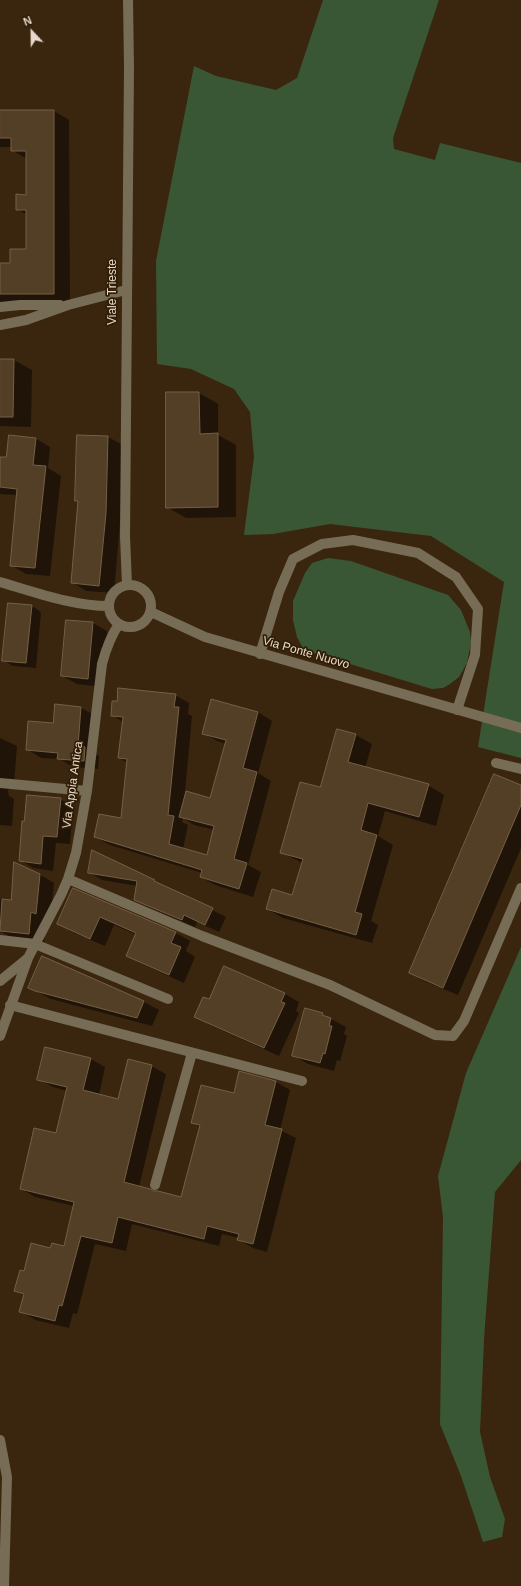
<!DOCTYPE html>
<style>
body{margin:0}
#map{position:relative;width:521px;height:1586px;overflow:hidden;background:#3a260e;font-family:Helvetica,sans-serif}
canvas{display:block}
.north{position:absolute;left:12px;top:12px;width:40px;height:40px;-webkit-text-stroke:3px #301d05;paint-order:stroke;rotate:338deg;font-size:11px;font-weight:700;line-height:16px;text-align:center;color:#e6d8cb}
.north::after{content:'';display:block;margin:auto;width:14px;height:18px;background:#e6d8cb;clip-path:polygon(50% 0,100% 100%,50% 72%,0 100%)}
</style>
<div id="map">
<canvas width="521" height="1586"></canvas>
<div class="north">N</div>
</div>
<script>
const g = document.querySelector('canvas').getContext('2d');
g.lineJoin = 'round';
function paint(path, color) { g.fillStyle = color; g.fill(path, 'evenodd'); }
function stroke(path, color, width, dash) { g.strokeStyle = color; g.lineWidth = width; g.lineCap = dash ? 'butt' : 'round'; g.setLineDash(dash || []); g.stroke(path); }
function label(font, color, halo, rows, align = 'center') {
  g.font = font + ' Helvetica,sans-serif'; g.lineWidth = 3.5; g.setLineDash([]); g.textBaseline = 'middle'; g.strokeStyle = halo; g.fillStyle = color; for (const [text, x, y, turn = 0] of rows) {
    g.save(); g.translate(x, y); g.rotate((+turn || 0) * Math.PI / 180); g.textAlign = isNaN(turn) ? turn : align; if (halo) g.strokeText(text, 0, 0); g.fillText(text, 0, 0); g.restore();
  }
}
paint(new Path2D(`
 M 323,0 L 439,0 L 393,138 L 394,149 L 435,160 L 440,143 L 521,163 L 521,758 L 478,747 L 504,582 L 431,536 L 330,524 L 273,534 L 244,535 L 254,457 L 250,412 L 234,389 L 191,369 L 157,364 L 156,261 L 194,66 L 216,76 L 276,90 L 297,78 Z
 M 328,558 L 351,561 L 448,595 L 461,610 L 470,632 L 471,642 L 467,663 L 459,677 L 450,684 L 443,688 L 432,689 L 304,650 L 297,637 L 293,620 L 293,601 L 305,573 L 312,563 Z
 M 521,947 L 521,1160 L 495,1192 L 484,1339 L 480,1432 L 490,1477 L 505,1519 L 502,1537 L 483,1542 L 461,1476 L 440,1424 L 443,1217 L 438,1176 L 466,1073 Z`), '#3a5735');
paint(new Path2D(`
 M 0,111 L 54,111 L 69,120 L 70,302 L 0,303 L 0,264 L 11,264 L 27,250 L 27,215 L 17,209 L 27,196 L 27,159 L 12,150 L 12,147 L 0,147 Z
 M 0,360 L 14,360 L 32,370 L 31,427 L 0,426 Z
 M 167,393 L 199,393 L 218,404 L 218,435 L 236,445 L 236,517 L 186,518 L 167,507 Z
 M 78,436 L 108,437 L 123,445 L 120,522 L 114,593 L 86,591 L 72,582 L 79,503 L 76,501 Z
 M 35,438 L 50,447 L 48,468 L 61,476 L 50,576 L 26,574 L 11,565 L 18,495 L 0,494 L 0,458 L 7,458 Z
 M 32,606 L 41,612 L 36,668 L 13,666 L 3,660 Z
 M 93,623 L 107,631 L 102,687 L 77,684 L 62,676 Z
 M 175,695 L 189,703 L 188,714 L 192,716 L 185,792 L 211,799 L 226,744 L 217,741 L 203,733 L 258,712 L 272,721 L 258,773 L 271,781 L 248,865 L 261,872 L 253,897 L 215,885 L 201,877 L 202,873 L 110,845 L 95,837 L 122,819 L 128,763 L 119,758 L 123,722 L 112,715 ZM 183,818 L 194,825 L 215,830 L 207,857 L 183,849 L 188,825 L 182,822 Z
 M 56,705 L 81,708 L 96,716 L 92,752 L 99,756 L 98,769 L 73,767 L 60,759 L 41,758 L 27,749 L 54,724 Z
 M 338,730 L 356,735 L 372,744 L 365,768 L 428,785 L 444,795 L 436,826 L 385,811 L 378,836 L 393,845 L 371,921 L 378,925 L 372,943 L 283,918 L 267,909 L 293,896 L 302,863 L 281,852 L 321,788 Z
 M 0,738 L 17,746 L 14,785 L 10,787 L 8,791 L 9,796 L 14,799 L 12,826 L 0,825 Z
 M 521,786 L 521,848 L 458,995 L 424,981 L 410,973 Z
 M 60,799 L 73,807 L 70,844 L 56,843 L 53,871 L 33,868 L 20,860 Z
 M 89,872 L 154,881 L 226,917 L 219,932 L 197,922 L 195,927 L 149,907 L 135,900 L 138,886 L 102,880 Z
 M 39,874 L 54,883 L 50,922 L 46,920 L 44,942 L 14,939 L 0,931 L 0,899 L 11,901 Z
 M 73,889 L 176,933 L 190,941 L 186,951 L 195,957 L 184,983 L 142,964 L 127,956 L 137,935 L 114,925 L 105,946 L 72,932 L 58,923 Z
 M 43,958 L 144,1002 L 159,1010 L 152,1026 L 51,999 L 30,988 Z
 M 224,967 L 285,994 L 299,1002 L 296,1011 L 299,1013 L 279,1056 L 210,1025 L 195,1016 L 209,1001 Z
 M 322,1014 L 346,1027 L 344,1034 L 347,1036 L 340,1061 L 337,1060 L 334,1071 L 308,1064 L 294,1056 Z
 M 46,1048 L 91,1059 L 105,1067 L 99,1095 L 119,1101 L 151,1066 L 166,1074 L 139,1187 L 154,1192 L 182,1198 L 200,1127 L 193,1123 L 234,1095 L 240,1073 L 276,1082 L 290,1090 L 280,1130 L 296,1138 L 267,1252 L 253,1248 L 239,1240 L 239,1238 L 222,1234 L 219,1246 L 132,1224 L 126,1251 L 95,1244 L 77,1314 L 73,1313 L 69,1328 L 35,1320 L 21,1311 L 25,1296 L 15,1291 L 25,1272 L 51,1249 L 64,1247 L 74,1206 L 35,1197 L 21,1189 L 57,1134 L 67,1091 L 53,1087 L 38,1079 Z`), '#0007');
const building = new Path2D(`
 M 0,110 L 54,110 L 54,294 L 0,294 L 0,263 L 10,263 L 10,249 L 26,249 L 26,210 L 16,210 L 16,194 L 26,195 L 26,151 L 11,151 L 11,138 L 0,138 Z
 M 0,359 L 14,359 L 13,417 L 0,417 Z
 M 166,392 L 199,392 L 200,434 L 218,433 L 218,507 L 166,508 Z
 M 9,435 L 36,438 L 33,465 L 46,466 L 35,568 L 10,566 L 17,489 L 0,487 L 0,457 L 6,457 Z
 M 77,435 L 108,436 L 106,513 L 99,586 L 71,583 L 78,501 L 75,501 Z
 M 8,603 L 32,605 L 26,663 L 2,661 Z
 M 66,620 L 93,622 L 88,679 L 61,676 Z
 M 118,688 L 176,694 L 174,707 L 179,707 L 168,815 L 174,816 L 169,844 L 207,855 L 214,826 L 179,817 L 186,791 L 210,798 L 226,740 L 202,734 L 211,699 L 258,712 L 243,768 L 257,772 L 234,859 L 247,863 L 239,889 L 200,877 L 202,870 L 94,837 L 99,814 L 121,818 L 127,759 L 118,758 L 123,717 L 111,716 L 112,701 L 117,701 Z
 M 55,704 L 81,707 L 78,746 L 85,747 L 84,761 L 57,759 L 58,753 L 26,750 L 28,721 L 53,723 Z
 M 337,729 L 356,734 L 348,762 L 429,784 L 419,817 L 368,803 L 361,830 L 377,835 L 355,912 L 362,914 L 356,935 L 266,909 L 272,889 L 292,895 L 303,859 L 280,853 L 300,782 L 320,787 Z
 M 494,774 L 521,785 L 521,805 L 443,988 L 409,973 Z
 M 27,795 L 61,798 L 57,837 L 43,836 L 41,864 L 19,861 L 22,821 L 24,821 Z
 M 92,850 L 155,880 L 154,881 L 213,908 L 205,925 L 184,915 L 182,920 L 134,900 L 137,881 L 88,873 Z
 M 14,862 L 40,874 L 36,914 L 31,912 L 29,934 L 0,931 L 2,899 L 11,900 Z
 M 73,888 L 176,932 L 171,943 L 181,947 L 169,975 L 126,956 L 136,933 L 100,917 L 90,939 L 57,924 Z
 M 42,956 L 144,1001 L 137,1018 L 35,991 L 28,988 Z
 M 224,966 L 285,993 L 281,1002 L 285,1003 L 264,1048 L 194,1017 L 203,997 L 209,999 Z
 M 305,1008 L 323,1013 L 322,1015 L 331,1018 L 329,1026 L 332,1026 L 325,1054 L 323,1053 L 320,1063 L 292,1056 Z
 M 45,1047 L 91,1058 L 83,1090 L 118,1099 L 128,1059 L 152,1065 L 124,1182 L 150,1189 L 154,1191 L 158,1191 L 181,1197 L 200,1125 L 191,1123 L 201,1085 L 234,1093 L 239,1071 L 276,1081 L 265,1125 L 282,1129 L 253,1244 L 237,1240 L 239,1234 L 207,1226 L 204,1239 L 118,1217 L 112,1243 L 81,1236 L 62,1306 L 59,1305 L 55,1321 L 19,1312 L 24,1294 L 14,1291 L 20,1270 L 24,1271 L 31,1243 L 50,1248 L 52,1243 L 64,1246 L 74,1202 L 20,1189 L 34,1128 L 56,1133 L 67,1087 L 37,1080 Z`);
paint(building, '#533e26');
stroke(building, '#765f46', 1);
stroke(new Path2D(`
 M 0,307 L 20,305 L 60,305
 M 0,325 L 26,320 L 68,305 L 126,290
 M 0,582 C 35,592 72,606 109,606
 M109 606a21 21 0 1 1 42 0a21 21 0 1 1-42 0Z
 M 127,585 L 125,536 L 129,67 L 128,0
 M 151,612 L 205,637 L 521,728
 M 260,654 L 279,592 L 293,559 L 322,544 L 353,540 L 418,553 L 456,577 L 478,609 L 475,655 L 457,710
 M 496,763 L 521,769
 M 0,783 L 87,791
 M 68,879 L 202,936 L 330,985 L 435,1035 L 453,1036 L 464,1021 L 521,888
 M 0,940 L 35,944 L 168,999
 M 0,981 L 27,959
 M 10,1005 L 302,1081
 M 0,1036 L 28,958 L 61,895 L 68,879 L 76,853 L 87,791 L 102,664 C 106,649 110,637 119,624
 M 155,1185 L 192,1053
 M 0,1440 L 7,1477 L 4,1586`), '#776c55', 10);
label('12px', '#e6d8cb', '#301d05', [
 ["Viale Trieste",113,292,-90],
 ["Via Ponte Nuovo",306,653,16],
 ["Via Appia Antica",73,785,-82]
]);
</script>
